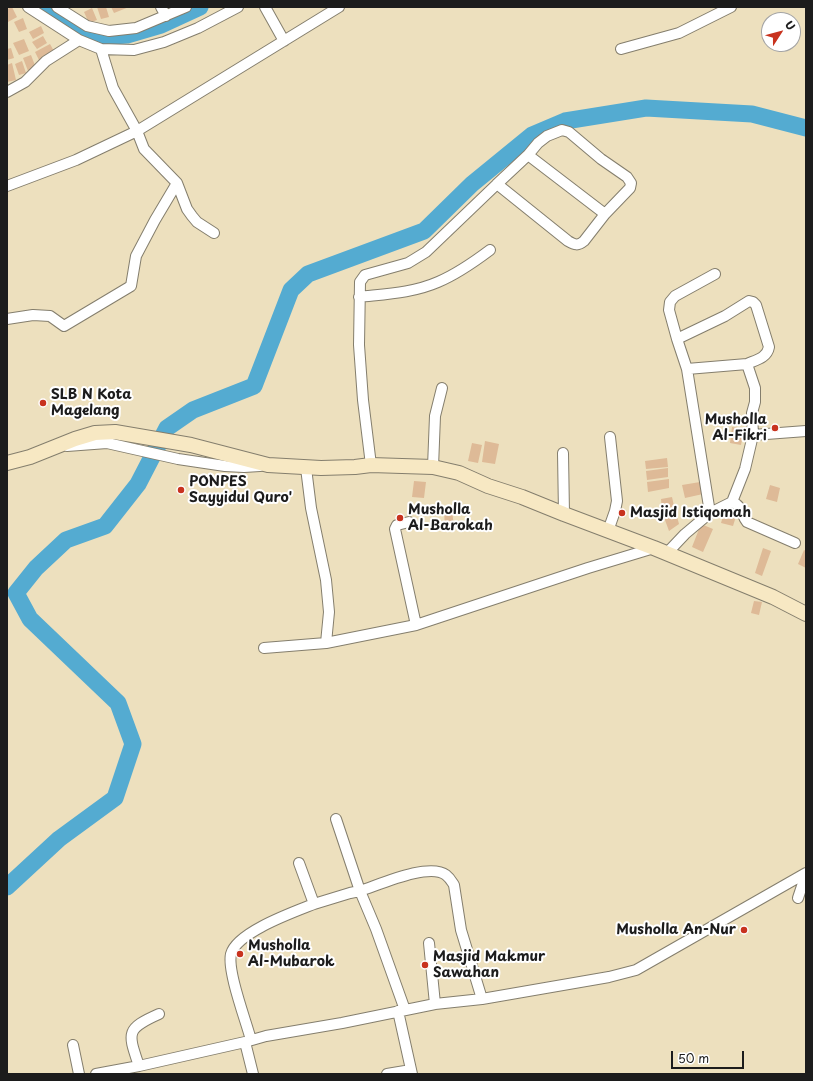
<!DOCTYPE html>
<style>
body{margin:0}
#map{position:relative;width:813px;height:1081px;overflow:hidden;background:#ede0be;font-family:"Playpen Sans",sans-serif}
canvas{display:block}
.frame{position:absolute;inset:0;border:8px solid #1c1c1c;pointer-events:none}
.north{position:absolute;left:761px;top:12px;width:40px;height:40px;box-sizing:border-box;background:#fff;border:1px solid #a4a4a4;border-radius:50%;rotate:54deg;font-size:11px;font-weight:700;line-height:16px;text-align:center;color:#1c1c1c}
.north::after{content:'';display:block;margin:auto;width:14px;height:18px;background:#c8321e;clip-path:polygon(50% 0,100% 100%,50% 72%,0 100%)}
.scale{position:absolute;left:671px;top:1051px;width:73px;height:18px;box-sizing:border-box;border:2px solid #1c1c1c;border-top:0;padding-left:5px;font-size:12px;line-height:14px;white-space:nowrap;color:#1c1c1c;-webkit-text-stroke:3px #fff;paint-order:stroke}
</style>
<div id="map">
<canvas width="813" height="1081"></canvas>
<div class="frame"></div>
<div class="north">U</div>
<div class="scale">50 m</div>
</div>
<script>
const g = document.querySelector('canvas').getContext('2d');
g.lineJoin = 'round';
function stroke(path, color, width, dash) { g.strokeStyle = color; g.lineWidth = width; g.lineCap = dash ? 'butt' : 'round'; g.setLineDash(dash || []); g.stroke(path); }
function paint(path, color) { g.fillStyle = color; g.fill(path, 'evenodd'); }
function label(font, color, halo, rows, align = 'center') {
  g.font = font + ' "Playpen Sans",sans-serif'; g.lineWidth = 4; g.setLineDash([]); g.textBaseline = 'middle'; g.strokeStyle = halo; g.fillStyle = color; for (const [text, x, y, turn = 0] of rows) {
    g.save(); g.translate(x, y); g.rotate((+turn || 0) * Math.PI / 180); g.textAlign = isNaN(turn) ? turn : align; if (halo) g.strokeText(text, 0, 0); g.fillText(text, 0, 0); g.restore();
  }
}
stroke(new Path2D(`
 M 37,7 L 87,38 L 127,35 L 161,25 L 200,7
 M 7,887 L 59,839 L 115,798 L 133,744 L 118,703 L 30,619 L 16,593 L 36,568 L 66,540 L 105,526 L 138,484 L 167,428 L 193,410 L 254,386 L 291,290 L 308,274 L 424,231 L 472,184 L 532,135 L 565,121 L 646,108 L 752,114 L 806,128`), '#54abd1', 17);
paint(new Path2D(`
 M 12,7 L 17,17 L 8,22 L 7,9 Z
 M 97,7 L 106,7 L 109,17 L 101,19 Z
 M 111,7 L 129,7 L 114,13 Z
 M 92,8 L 97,20 L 89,23 L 84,12 Z
 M 23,18 L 27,29 L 19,32 L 14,22 Z
 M 41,26 L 44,33 L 33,39 L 29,32 Z
 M 43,36 L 47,43 L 37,49 L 32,42 Z
 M 24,39 L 29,51 L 19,55 L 13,43 Z
 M 50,44 L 55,53 L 40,62 L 35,52 Z
 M 11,48 L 14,58 L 7,60 L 7,49 Z
 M 31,55 L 36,68 L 28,71 L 23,58 Z
 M 22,61 L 26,73 L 19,75 L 15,64 Z
 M 12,63 L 16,80 L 7,82 L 7,65 Z
 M 732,427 L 744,429 L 741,445 L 730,443 Z
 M 485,441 L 499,444 L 495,464 L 482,462 Z
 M 472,443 L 482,445 L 478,463 L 468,461 Z
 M 667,458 L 668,467 L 646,469 L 645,461 Z
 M 668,468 L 668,477 L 647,480 L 646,471 Z
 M 669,479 L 669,488 L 648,492 L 647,482 Z
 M 414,481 L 426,482 L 424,498 L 412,497 Z
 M 700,482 L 703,494 L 685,498 L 682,485 Z
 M 770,485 L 780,488 L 777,502 L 766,499 Z
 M 672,497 L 674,506 L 662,511 L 661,499 Z
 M 726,506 L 738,510 L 733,526 L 721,523 Z
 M 452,509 L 454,528 L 445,528 L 444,510 Z
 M 675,509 L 679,524 L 669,531 L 662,512 Z
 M 701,524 L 713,529 L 703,552 L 692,547 Z
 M 763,548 L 771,551 L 762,576 L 755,573 Z
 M 804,550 L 806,551 L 806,568 L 798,564 Z
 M 754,601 L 762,602 L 759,615 L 751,613 Z`), '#deba97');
const street = new Path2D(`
 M 28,7 L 79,40 L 101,49 L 113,88 L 137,131 L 144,149 L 177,183 L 187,209 L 192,216 L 197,222 L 214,233
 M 57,7 L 87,26 L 109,31 L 136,28 L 186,7
 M 161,7 L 166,16
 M 265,7 L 284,41
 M 101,49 L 134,50 L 164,42 L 198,28 L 238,7
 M 621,49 L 679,33 L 731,7
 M 7,92 L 25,82 L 46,61 L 79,40
 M 562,130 L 569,132 L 601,159 L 627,177 L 631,183 L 630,188 L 605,214 L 584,241 C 578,246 575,245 568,241 L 497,184 L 528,155 L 538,143 L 547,136 Z
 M 528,155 L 605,214
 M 7,186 L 76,160 L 137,131 L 339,7
 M 359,297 C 385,294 413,293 438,282 C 457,274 474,262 490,250
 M 7,319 L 33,315 L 50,316 L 64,326 L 131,286 L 136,256 L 155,220 L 177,183
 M 677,339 L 725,316 L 749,301 L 753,302 L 756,305 L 769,347 C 767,358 756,360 747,364 L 755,388 L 755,402 L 752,413 L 753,435
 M 687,369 L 747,364
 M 67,446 L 107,443 L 178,459 L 225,466 L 244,467 L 260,466
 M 563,453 L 564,514
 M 371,465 L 363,400 L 359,345 L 360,282 L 365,275 L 408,263 L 426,252 L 497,184
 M 433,467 L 435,416 L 442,388
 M 306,468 L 311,508 L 326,580 L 329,612 L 326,643
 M 732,502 C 743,506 741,515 747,522 L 795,543
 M 710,513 L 687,369 L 677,339 L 669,310 L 670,302 L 675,296 L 715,274
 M 409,522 L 397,525 L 395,529 L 416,625
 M 608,531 L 615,511 L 617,501 L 610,437
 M 667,553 L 685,534 L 710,513 L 732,502 L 745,469 L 753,435 L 806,431
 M 264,648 L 326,643 L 416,625 L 588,568 L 654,548
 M 336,819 L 360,891 C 379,885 429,862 446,875 C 450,878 452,882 454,885 L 461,930 L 482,999
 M 299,863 L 314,904 L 350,893 L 360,891 L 376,929 L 405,1010
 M 798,898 L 806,874
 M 429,943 L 435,1004
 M 398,1011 L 412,1074
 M 251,1040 C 246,1021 227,971 231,954 C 237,932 294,912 314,904
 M 245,1042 L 253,1074
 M 73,1045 L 79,1074
 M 139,1066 C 128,1033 125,1029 159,1014
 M 96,1074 L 139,1066 L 245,1042 L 266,1036 L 342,1023 L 435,1004 L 482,999 L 609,977 L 636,970 L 806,873
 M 387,1074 L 411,1070`);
const secondary = new Path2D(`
 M 7,463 L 30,457 L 75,439 L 95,433 L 115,432 L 191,445 L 268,465 L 321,468 L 355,467 L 371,465 L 433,467 L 459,473 L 488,486 L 522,497 L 564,514 L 654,548 L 773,597 L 806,614`);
stroke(street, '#847e6d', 12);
stroke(secondary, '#847e6d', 16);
stroke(street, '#fff', 10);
stroke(secondary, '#f7e8c3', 14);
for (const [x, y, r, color] of [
 [43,403,4,"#c8321e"],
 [775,428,4,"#c8321e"],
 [181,490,4,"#c8321e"],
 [622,513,4,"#c8321e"],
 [400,518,4,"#c8321e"],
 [744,930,4,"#c8321e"],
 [240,954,4,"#c8321e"],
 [425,965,4,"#c8321e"]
]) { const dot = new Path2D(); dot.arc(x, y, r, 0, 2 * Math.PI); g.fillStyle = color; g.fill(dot); stroke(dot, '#fff', 1.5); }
label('bold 14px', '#1c1c1c', '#fff', [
 ["SLB N Kota",51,395],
 ["Magelang",51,411],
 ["Musholla",767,420,"right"],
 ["Al-Fikri",767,436,"right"],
 ["PONPES",189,482],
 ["Sayyidul Quro'",189,498],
 ["Musholla",408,510],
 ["Al-Barokah",408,526],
 ["Masjid Istiqomah",630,513],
 ["Musholla An-Nur",736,930,"right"],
 ["Musholla",248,946],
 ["Al-Mubarok",248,962],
 ["Masjid Makmur",433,957],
 ["Sawahan",433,973]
], 'left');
</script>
